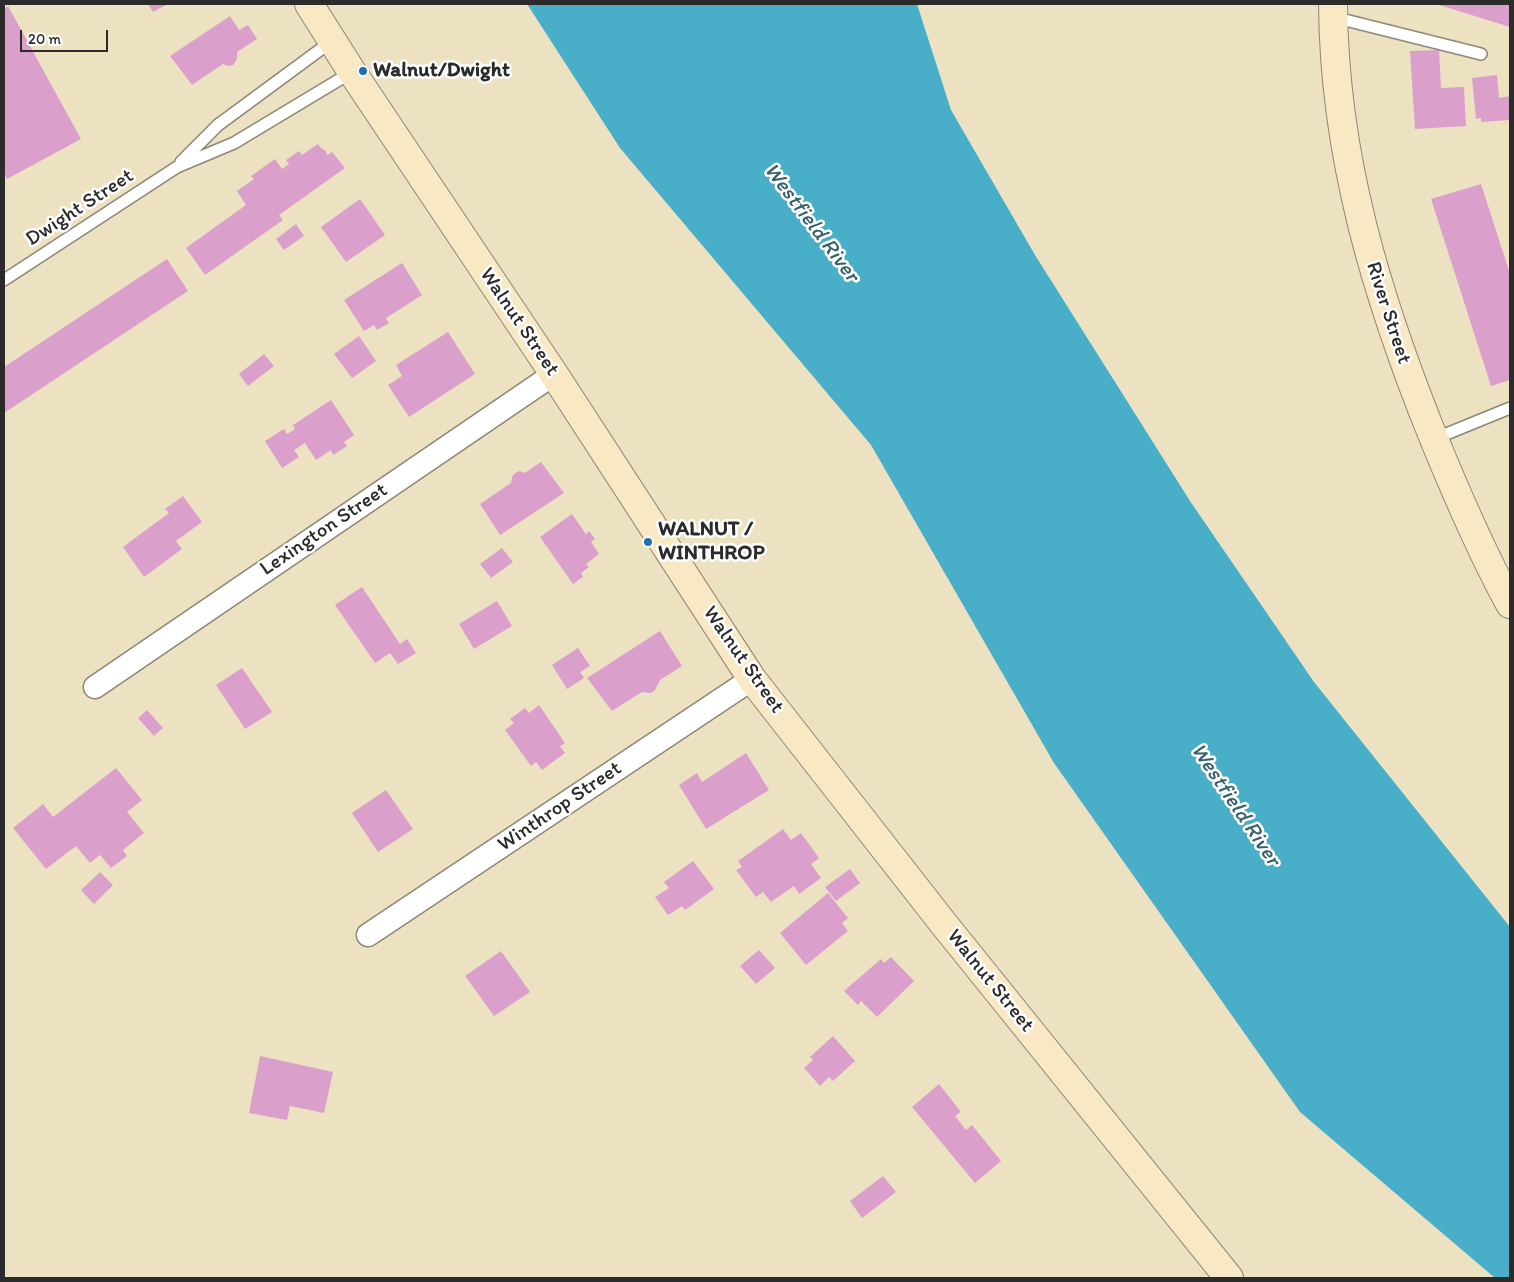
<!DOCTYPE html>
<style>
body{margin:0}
#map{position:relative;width:1514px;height:1282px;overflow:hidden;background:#ece2c2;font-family:Itim,sans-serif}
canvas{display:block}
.frame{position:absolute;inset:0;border:5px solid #2b2b2b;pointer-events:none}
.scale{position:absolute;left:20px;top:30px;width:88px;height:22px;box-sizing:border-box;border:2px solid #2b2b2b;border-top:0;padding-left:6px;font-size:15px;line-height:18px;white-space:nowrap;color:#2b2b2b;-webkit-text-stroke:4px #fff;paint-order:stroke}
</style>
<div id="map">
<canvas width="1514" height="1282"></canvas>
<div class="frame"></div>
<div class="scale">20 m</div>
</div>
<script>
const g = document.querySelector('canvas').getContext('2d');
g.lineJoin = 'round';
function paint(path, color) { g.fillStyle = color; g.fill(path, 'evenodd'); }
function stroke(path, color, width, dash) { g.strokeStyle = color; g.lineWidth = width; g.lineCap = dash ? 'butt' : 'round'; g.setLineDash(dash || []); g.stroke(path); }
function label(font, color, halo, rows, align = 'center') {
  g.font = font + ' Itim,sans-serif'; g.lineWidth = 5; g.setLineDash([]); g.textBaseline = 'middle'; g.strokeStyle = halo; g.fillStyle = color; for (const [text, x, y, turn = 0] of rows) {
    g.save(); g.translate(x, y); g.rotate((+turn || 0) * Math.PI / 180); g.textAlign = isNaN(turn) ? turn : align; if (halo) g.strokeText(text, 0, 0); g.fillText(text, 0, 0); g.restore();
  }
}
paint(new Path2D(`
 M 527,4 L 917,4 L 951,110 L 1035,255 L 1190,501 L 1314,682 L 1510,927 L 1510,1278 L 1495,1278 L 1300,1112 L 1054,763 L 871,445 L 620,148 Z`), '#49afc9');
paint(new Path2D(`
 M 148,4 L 168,4 L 153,12 Z
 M 1436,4 L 1510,4 L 1510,27 Z
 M 8,6 L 81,139 L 7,179 L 4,173 L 4,9 Z
 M 230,16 L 239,30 L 248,25 L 257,39 L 237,52 L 237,59 L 233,65 L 228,66 L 223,64 L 192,85 L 170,56 Z
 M 1439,50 L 1441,88 L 1464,87 L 1466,126 L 1415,129 L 1410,51 Z
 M 1497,75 L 1499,98 L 1510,96 L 1510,120 L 1481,122 L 1481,118 L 1476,119 L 1472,78 Z
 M 318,144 L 321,148 L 326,151 L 327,155 L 332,152 L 345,168 L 279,215 L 283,220 L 205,275 L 186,248 L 246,205 L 237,191 L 254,179 L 251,176 L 275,159 L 282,169 L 289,164 L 286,160 L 299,151 L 302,155 Z
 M 1481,184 L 1510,274 L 1510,380 L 1491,386 L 1431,199 Z
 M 360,199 L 385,235 L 346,262 L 321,227 Z
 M 296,224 L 304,236 L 284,250 L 276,239 Z
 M 167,259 L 188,291 L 4,413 L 4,367 Z
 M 402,263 L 422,295 L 386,318 L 389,323 L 377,330 L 374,325 L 364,331 L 344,300 Z
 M 448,332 L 475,374 L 409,417 L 388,385 L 402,376 L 396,365 Z
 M 359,336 L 376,361 L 352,378 L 334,354 Z
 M 264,354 L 274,366 L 248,386 L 239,374 Z
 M 331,400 L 354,435 L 344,442 L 347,446 L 333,455 L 331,450 L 316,460 L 305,443 L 294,450 L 299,457 L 282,468 L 265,441 L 284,429 L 287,434 L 295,429 L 293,425 Z
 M 541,462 L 564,493 L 500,535 L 480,504 L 511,483 L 512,477 L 515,473 L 520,471 L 525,473 Z
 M 183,496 L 202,522 L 176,541 L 182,549 L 144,577 L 123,547 L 169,513 L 165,509 Z
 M 572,514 L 586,534 L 589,531 L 595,539 L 591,542 L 599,554 L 586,564 L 589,567 L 581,573 L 583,577 L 573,584 L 540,537 Z
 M 502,548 L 513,562 L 491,578 L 480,564 Z
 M 362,587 L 400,644 L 407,639 L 416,653 L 398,664 L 390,653 L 375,663 L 335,605 Z
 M 497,601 L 512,626 L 474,649 L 459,624 Z
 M 660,631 L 682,666 L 660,680 L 655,690 L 651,693 L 642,692 L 612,711 L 587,678 Z
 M 578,648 L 590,666 L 580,672 L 584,678 L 567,689 L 552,665 Z
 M 242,668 L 272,712 L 245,729 L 216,685 Z
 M 539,705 L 565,743 L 560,746 L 565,753 L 542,770 L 536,762 L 531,766 L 505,730 L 514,723 L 510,719 L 525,708 L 529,713 Z
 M 147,710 L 163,728 L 154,736 L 138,718 Z
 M 746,753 L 769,790 L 706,829 L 679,785 L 697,773 L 702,782 Z
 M 116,768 L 142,800 L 127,812 L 144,833 L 123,850 L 127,856 L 111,868 L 100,855 L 90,863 L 76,846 L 46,869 L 13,828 L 43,804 L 53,817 Z
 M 386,790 L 413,829 L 378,852 L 352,813 Z
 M 783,829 L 791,840 L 801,833 L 819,858 L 811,864 L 821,878 L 799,894 L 794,886 L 771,902 L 763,892 L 756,897 L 736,870 L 742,867 L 738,861 Z
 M 693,861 L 714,889 L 685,910 L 682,906 L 668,915 L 655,897 L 669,888 L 664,882 Z
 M 850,869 L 860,883 L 836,901 L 825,887 Z
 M 100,872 L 113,885 L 94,904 L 81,890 Z
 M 828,893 L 848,918 L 842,923 L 848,931 L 806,965 L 780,933 Z
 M 759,950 L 775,968 L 756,984 L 740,966 Z
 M 501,951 L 530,992 L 494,1016 L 465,976 Z
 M 891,957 L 914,981 L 877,1017 L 861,1001 L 858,1005 L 844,991 L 881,959 L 884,963 Z
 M 833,1036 L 855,1061 L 833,1081 L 829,1077 L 820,1086 L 804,1068 L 813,1060 L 810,1057 Z
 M 260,1056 L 333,1072 L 324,1113 L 290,1106 L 287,1120 L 249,1113 Z
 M 939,1084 L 961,1112 L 955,1116 L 966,1130 L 972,1125 L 1001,1161 L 975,1183 L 912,1107 Z
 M 883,1176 L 896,1192 L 862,1218 L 850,1201 Z`), '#db9fcc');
const service = new Path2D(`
 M 1333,17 L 1481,54
 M 181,162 L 218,125 L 332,41
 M 4,280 L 177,167 L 234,143 L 352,72
 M 1434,439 L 1510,408`);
const minor = new Path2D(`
 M 95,687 L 554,374
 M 368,935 L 752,679`);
const secondary = new Path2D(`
 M 309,4 L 352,72 L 554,374 L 752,679 L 943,923 L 1229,1278
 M 1333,4 C 1334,157 1377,298 1434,439 C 1457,495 1481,551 1510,604`);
stroke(service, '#8c8676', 14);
stroke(minor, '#8c8676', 25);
stroke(secondary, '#8c8676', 30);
stroke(service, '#fff', 11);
stroke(minor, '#fff', 22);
stroke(secondary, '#f8e8c3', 28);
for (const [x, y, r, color] of [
 [363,71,5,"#1f6fb2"],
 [648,542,5,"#1f6fb2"]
]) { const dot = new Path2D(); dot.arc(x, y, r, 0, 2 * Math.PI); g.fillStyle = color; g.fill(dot); stroke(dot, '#fff', 2); }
label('bold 21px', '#2b2b2b', '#fff', [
 ["Walnut/Dwight",373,71],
 ["WALNUT /",658,530],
 ["WINTHROP",658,554]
], 'left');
label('21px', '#2b2b2b', '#fff', [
 ["Dwight Street",80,208,-33],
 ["River Street",1388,313,72],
 ["Walnut Street",519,322,56],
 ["Lexington Street",324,530,-34],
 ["Walnut Street",743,660,55],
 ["Winthrop Street",560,807,-34],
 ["Walnut Street",990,981,51]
]);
label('italic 22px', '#37606a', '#fff', [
 ["Westfield River",811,223,53],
 ["Westfield River",1235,805,56]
]);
</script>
